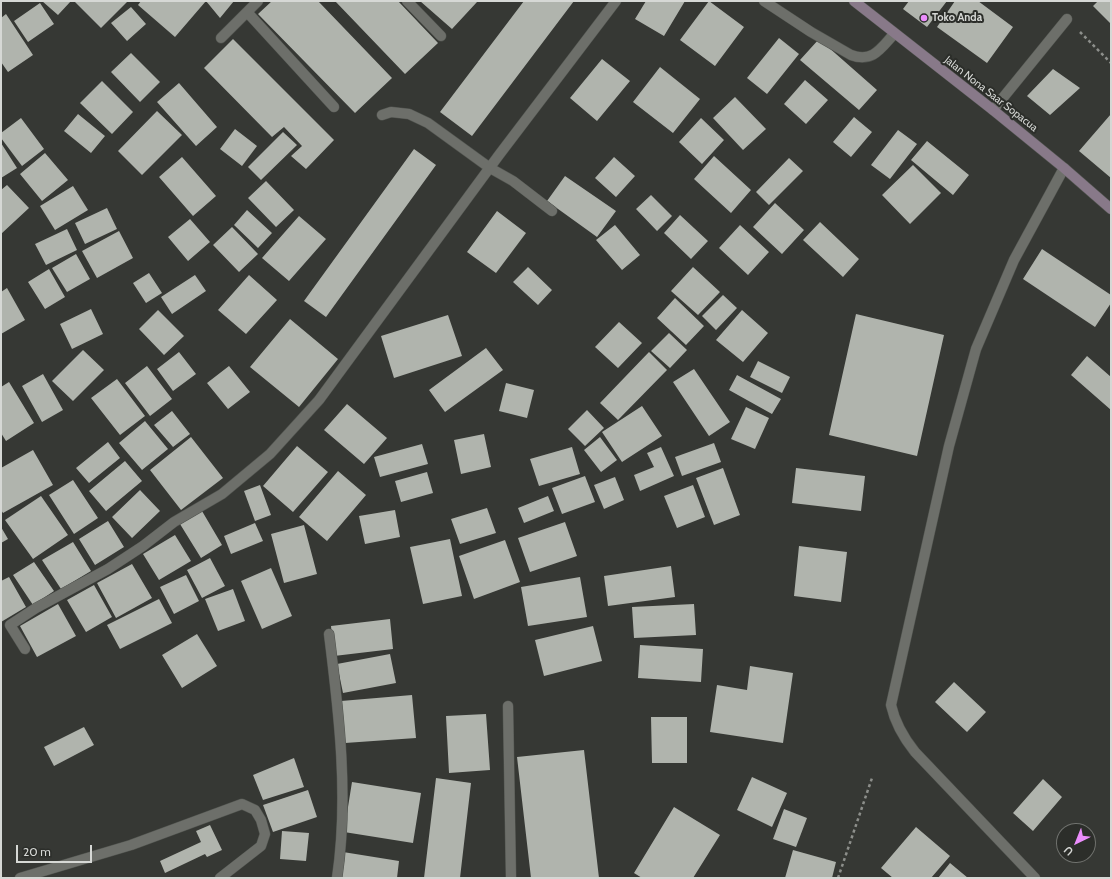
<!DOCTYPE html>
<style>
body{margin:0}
#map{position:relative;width:1112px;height:879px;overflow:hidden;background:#363834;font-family:Cabin,sans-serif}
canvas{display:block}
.frame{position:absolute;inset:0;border:2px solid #d6d8d5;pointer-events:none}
.north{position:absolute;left:1056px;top:823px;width:40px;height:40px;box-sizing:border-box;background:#2c2e2a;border:1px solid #70726e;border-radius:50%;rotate:223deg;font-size:11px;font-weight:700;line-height:16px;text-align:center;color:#d6d8d5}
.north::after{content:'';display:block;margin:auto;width:14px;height:18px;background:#eb8dfc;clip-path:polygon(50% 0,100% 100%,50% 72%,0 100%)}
.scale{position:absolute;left:16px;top:845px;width:76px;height:18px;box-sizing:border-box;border:2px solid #d6d8d5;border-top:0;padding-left:5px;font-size:12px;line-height:14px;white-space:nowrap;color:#d6d8d5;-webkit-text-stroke:3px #2c2e2a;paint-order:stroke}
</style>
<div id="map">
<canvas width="1112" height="879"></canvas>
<div class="frame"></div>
<div class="north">U</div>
<div class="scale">20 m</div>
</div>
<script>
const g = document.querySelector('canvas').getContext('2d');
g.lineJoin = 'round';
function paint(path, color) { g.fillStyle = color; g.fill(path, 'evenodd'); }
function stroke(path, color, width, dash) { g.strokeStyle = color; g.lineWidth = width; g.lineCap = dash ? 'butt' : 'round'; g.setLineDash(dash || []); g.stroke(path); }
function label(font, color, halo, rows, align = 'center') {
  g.font = font + ' Cabin,sans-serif'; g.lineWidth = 4; g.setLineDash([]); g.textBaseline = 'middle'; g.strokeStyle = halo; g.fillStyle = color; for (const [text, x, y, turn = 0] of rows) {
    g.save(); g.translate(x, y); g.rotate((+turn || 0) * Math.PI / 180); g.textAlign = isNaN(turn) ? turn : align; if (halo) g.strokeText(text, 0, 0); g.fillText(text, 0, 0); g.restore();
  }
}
paint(new Path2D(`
 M 42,1 L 71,1 L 58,15 Z
 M 74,1 L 128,1 L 101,28 Z
 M 141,1 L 206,1 L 175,37 L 138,5 Z
 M 206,1 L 234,1 L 220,18 Z
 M 272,1 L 318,1 L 392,78 L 355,113 L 258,14 Z
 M 335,1 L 398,1 L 438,43 L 405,74 Z
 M 420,1 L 475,1 L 477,2 L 452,29 Z
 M 524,1 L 574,1 L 472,136 L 440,112 Z
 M 646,1 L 685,1 L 664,36 L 635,19 Z
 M 709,1 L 744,27 L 715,66 L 680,40 Z
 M 909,1 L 947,1 L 927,27 L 903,9 Z
 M 955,1 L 978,1 L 1013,27 L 987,63 L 937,27 Z
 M 1098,1 L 1111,1 L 1111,24 L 1093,6 Z
 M 40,3 L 54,24 L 28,42 L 14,21 Z
 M 131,7 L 146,24 L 127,41 L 111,23 Z
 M 6,14 L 33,55 L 8,72 L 1,62 L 1,18 Z
 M 779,38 L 799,54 L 767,94 L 747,78 Z
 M 233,39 L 334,140 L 306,169 L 291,156 L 302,146 L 284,127 L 272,137 L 204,68 Z
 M 819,39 L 877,90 L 859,110 L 800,60 Z
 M 131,53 L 160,82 L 140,102 L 111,72 Z
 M 602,59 L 630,81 L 597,121 L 570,98 Z
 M 660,67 L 700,99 L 673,133 L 633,102 Z
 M 1053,69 L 1080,88 L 1050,115 L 1027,96 Z
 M 805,80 L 828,100 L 806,124 L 784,104 Z
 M 102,81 L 133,112 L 112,134 L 80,103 Z
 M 179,83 L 217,127 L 196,146 L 157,102 Z
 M 735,97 L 766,129 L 743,150 L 713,118 Z
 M 157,111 L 182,135 L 142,175 L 118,151 Z
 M 78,114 L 105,136 L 91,153 L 64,131 Z
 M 1111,114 L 1111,178 L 1079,151 Z
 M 854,117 L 872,132 L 851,157 L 833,142 Z
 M 21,118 L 44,149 L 22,166 L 1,138 L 1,133 Z
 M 701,118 L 724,140 L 702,164 L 679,142 Z
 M 235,129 L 257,146 L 242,166 L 220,149 Z
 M 898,130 L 917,144 L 890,179 L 871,165 Z
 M 283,132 L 297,145 L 261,180 L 248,167 Z
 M 927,141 L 969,175 L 953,195 L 911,160 Z
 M 1,143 L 17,168 L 1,178 Z
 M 414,149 L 436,165 L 326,317 L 304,301 Z
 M 45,153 L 68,180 L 42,201 L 20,174 Z
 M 714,156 L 751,190 L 731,213 L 694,179 Z
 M 182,157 L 216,196 L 193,216 L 159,177 Z
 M 614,157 L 635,176 L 616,197 L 595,178 Z
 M 789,158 L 803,171 L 769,205 L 756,192 Z
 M 913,165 L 941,193 L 910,224 L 882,195 Z
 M 565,176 L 616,211 L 597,237 L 547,201 Z
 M 266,181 L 294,210 L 276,227 L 248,198 Z
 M 7,185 L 29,208 L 1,234 L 1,190 Z
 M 73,186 L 88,210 L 55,230 L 40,206 Z
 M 651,195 L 672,216 L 657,231 L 636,209 Z
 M 775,203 L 804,230 L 782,254 L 753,227 Z
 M 107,208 L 117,229 L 85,244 L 75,223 Z
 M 247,210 L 272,233 L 258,248 L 234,225 Z
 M 497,211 L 526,233 L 496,273 L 467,252 Z
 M 680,215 L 708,241 L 691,259 L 664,233 Z
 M 299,216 L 326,239 L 289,281 L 262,258 Z
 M 190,219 L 210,242 L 188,261 L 168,237 Z
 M 820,222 L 859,259 L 843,277 L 803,240 Z
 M 615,225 L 640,255 L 622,270 L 596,240 Z
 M 740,225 L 769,252 L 748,275 L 719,248 Z
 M 232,227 L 258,254 L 239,272 L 213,245 Z
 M 67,229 L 77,250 L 46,265 L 35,244 Z
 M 119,231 L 133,258 L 97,278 L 82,251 Z
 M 1042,249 L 1111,295 L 1111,303 L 1095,327 L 1023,279 Z
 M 76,254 L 90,279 L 67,292 L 52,268 Z
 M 528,267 L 552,290 L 538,305 L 513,282 Z
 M 693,267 L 720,292 L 698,315 L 671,291 Z
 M 49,269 L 65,297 L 45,309 L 28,282 Z
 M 149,273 L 162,293 L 146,303 L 133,283 Z
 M 195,275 L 206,291 L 172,314 L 161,297 Z
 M 249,275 L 277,300 L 246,334 L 218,310 Z
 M 7,288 L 25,320 L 1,334 L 1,292 Z
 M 723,295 L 737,308 L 716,330 L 702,316 Z
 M 675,298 L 704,326 L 686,345 L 657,318 Z
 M 91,309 L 103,334 L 72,349 L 60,324 Z
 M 158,310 L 184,336 L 164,355 L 139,329 Z
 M 742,310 L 768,333 L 743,362 L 716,340 Z
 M 856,314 L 944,335 L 917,456 L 829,435 Z
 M 448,315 L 462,356 L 394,378 L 381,336 Z
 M 290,319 L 338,359 L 299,407 L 250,367 Z
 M 619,322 L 642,343 L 618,368 L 595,347 Z
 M 669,333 L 687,350 L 670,368 L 651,351 Z
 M 486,348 L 503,370 L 445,412 L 429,390 Z
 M 83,350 L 104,370 L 73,401 L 52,381 Z
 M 179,352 L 196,374 L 173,391 L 157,369 Z
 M 649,352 L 667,370 L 618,420 L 600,403 Z
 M 1087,356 L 1111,377 L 1111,410 L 1071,375 Z
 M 758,361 L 790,377 L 782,393 L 750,377 Z
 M 147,366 L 172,399 L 150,416 L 125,383 Z
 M 229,366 L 250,392 L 228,409 L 207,383 Z
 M 694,369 L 730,422 L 709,436 L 673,382 Z
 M 43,374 L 63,410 L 42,422 L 22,386 Z
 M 737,375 L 781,399 L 772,414 L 729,390 Z
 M 117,379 L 145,416 L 120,435 L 91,398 Z
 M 9,382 L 34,423 L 6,441 L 1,433 L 1,387 Z
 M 506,383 L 534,390 L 527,418 L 499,411 Z
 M 347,404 L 387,438 L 364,464 L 324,430 Z
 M 642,406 L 662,436 L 622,462 L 602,432 Z
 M 746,407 L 769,418 L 755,449 L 731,439 Z
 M 587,410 L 604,428 L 585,446 L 568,429 Z
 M 172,411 L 190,434 L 173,447 L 154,425 Z
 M 145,421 L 168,449 L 142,470 L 119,443 Z
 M 484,434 L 491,467 L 461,474 L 454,440 Z
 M 191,437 L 223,478 L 181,510 L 150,470 Z
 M 600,437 L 617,460 L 601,472 L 584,450 Z
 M 108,442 L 120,458 L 89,483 L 76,468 Z
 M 714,443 L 721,462 L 682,476 L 675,457 Z
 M 422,444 L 428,464 L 380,477 L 374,457 Z
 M 297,446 L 328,472 L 293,512 L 263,486 Z
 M 572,447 L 580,474 L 539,486 L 530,459 Z
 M 661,447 L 674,476 L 640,491 L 634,475 L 654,467 L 647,453 Z
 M 33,450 L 53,485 L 3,513 L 1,510 L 1,468 Z
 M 125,461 L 142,481 L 106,511 L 89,491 Z
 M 723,468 L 740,515 L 714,525 L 696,478 Z
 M 796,468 L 865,476 L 861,511 L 792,503 Z
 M 338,471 L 366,495 L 327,541 L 299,517 Z
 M 427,472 L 433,493 L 401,502 L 395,481 Z
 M 585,476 L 595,502 L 562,514 L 552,488 Z
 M 615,477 L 624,500 L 604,509 L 594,485 Z
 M 73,480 L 98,518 L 74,534 L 49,495 Z
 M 260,485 L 271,515 L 255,521 L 244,491 Z
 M 693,485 L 705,517 L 677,528 L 664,496 Z
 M 140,490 L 160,511 L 132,538 L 112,517 Z
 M 41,496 L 68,535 L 33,559 L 5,520 Z
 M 548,496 L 554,511 L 524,523 L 518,508 Z
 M 487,508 L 496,533 L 460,544 L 451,519 Z
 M 395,510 L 400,537 L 365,544 L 359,516 Z
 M 202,511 L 222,545 L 201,558 L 180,524 Z
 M 108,521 L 124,547 L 95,565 L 79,539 Z
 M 565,522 L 577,556 L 530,572 L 518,538 Z
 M 255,523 L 263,541 L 231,554 L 224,536 Z
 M 304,525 L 317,574 L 284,583 L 271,534 Z
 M 1,527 L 8,539 L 1,543 Z
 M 175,535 L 191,561 L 159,580 L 143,554 Z
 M 450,539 L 462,596 L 423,604 L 410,547 Z
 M 505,540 L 520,582 L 474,599 L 459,556 Z
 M 73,542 L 91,571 L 61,589 L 42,560 Z
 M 799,546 L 847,552 L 841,602 L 794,596 Z
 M 210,558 L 225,586 L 202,598 L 187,570 Z
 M 34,562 L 54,591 L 33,605 L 13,575 Z
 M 132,564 L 152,598 L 116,618 L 97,583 Z
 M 671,566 L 675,597 L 608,606 L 604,576 Z
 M 271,568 L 292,616 L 262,629 L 241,581 Z
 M 186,575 L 199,601 L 174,614 L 160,587 Z
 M 9,577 L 26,607 L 1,622 L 1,581 Z
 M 580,577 L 587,617 L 528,626 L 521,587 Z
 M 94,585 L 112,617 L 86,632 L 67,600 Z
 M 233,589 L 245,621 L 218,631 L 205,599 Z
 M 159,599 L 172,623 L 120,649 L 107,625 Z
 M 58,604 L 76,636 L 37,657 L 20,626 Z
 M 694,604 L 696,635 L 634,638 L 632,607 Z
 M 390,619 L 393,649 L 334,656 L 331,626 Z
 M 593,626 L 602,661 L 544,676 L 535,640 Z
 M 197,634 L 217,666 L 182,688 L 162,655 Z
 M 640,645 L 703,649 L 701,682 L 638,678 Z
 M 390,654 L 396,683 L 343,693 L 337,664 Z
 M 750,666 L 793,673 L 783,743 L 710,732 L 717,685 L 747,690 Z
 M 954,682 L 986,712 L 967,732 L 935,702 Z
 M 412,695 L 416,738 L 345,743 L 341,701 Z
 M 486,714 L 490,770 L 449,773 L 446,716 Z
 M 651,717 L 687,717 L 687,763 L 652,763 Z
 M 84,727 L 94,745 L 54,766 L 44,747 Z
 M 584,750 L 599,878 L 531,878 L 517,757 Z
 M 294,758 L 304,787 L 263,800 L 253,775 Z
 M 752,777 L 787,793 L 772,827 L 737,810 Z
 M 436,778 L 471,783 L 460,878 L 424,878 Z
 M 1043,779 L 1062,797 L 1033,831 L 1013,813 Z
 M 352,782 L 421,793 L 413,843 L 344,832 Z
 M 308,790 L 317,817 L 273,832 L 263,805 Z
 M 674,807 L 720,835 L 693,878 L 642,878 L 634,873 Z
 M 784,809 L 807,818 L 796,847 L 773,839 Z
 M 210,825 L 222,850 L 207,857 L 205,854 L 165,873 L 160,861 L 201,842 L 196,831 Z
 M 916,827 L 950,856 L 931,878 L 893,878 L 881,868 Z
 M 282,831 L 309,833 L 306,861 L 280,859 Z
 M 793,850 L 836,862 L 832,878 L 785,878 Z
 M 343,852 L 399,861 L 397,878 L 339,878 Z
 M 950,863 L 968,878 L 938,878 Z`), '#b0b4ad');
const service = new Path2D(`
 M 407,1 L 441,36
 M 20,878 L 131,845 L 242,804 L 255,810 L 261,820 L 265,834 L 261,846 L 220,878
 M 1035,878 L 915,752 C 903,737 895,723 891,705 L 949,446 L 976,349 L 1014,260 L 1064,168`);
const minor = new Path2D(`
 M 764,1 L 811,32 L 851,55 C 873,63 881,48 894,34
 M 247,12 L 334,107
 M 221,38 L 258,1
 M 993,110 L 1067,19
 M 382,115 L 391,112 L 409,114 L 428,123 L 490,168 L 513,181 L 552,211
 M 329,634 C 339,713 349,798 337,878
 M 25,649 L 10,625 L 36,608 L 108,569 L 143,546 L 174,522 L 222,494 L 270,454 L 319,400 L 499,155 L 616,1
 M 508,706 L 511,878`);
const secondary = new Path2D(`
 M 854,1 L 993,110 L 1064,168 L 1111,209`);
stroke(service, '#51544f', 11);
stroke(minor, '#51544f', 11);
stroke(secondary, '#51544f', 11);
stroke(new Path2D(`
 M 1080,32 L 1111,63
 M 838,878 L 872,778`), '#8d8f8b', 2.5, [3, 3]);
stroke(service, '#6d6f6a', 10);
stroke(minor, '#6d6f6a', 10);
stroke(secondary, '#887989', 10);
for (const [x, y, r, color] of [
 [924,18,4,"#eb8dfc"]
]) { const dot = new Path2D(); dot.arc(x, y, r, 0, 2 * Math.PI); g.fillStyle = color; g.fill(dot); stroke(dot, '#2c2e2a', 1.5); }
label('bold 11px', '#d6d8d5', '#2c2e2a', [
 ["Toko Anda",932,18]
], 'left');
label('11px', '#d6d8d5', '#2c2e2a', [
 ["Jalan Nona Saar Sopacua",991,94,38]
]);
</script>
